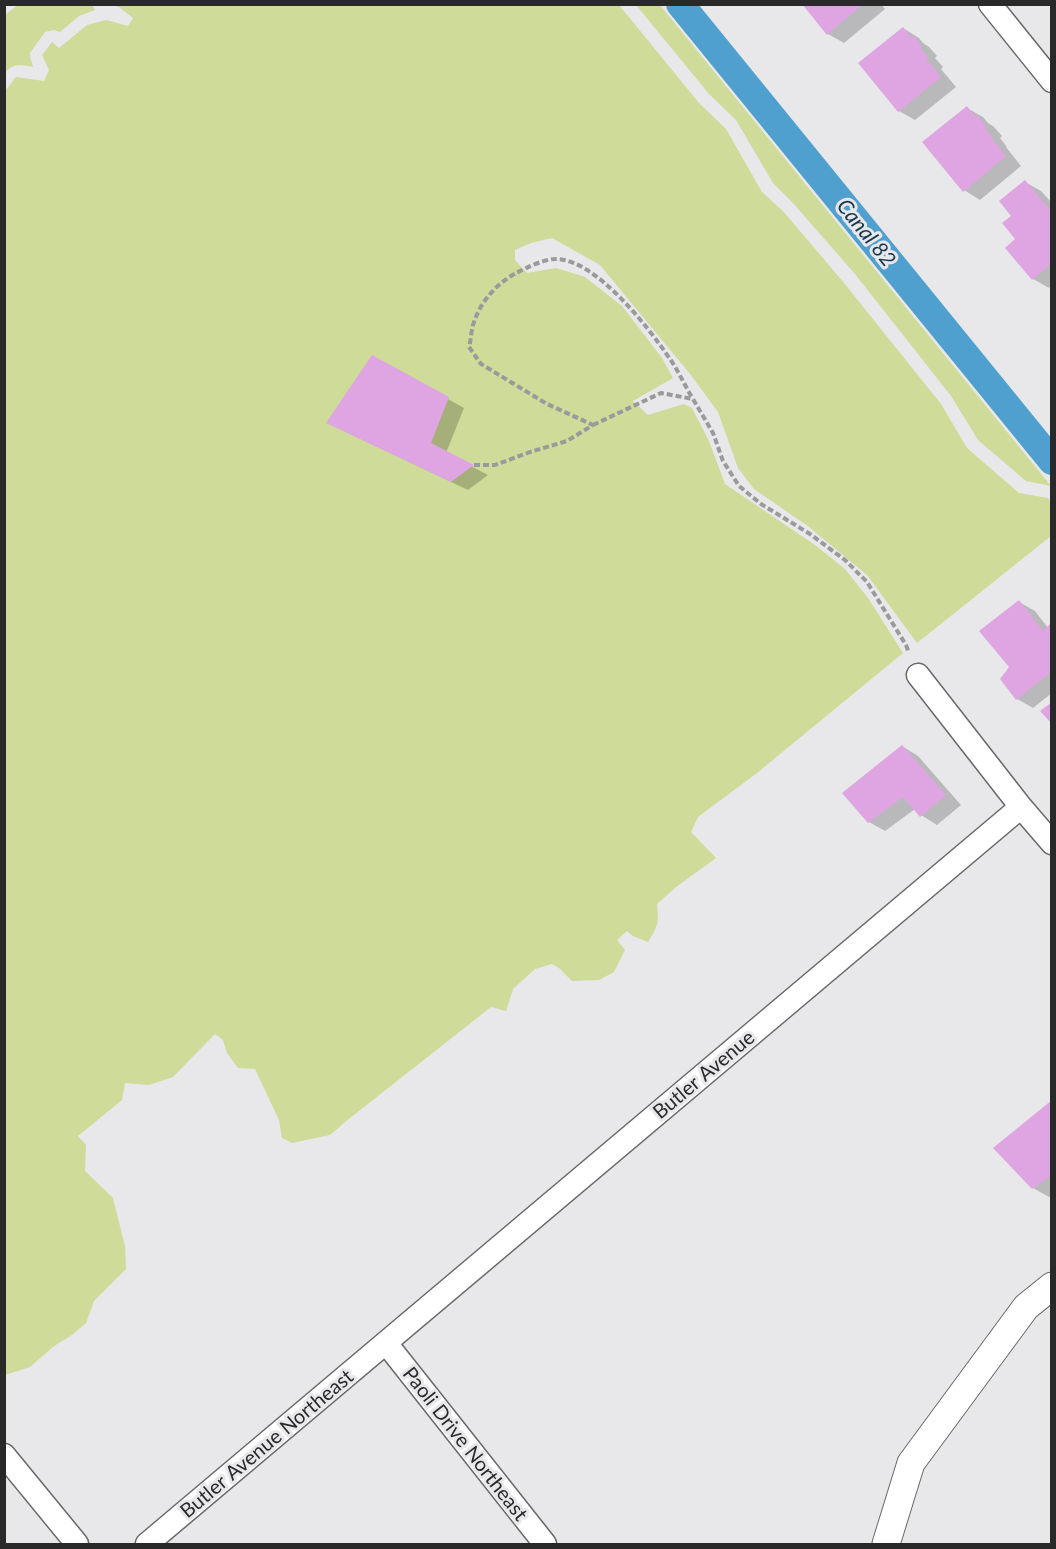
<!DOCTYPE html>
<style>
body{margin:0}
#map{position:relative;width:1056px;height:1549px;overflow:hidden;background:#e8e7ea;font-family:Lato,sans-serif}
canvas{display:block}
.frame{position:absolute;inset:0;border:6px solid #29292a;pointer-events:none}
</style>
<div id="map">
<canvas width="1056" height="1549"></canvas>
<div class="frame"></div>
</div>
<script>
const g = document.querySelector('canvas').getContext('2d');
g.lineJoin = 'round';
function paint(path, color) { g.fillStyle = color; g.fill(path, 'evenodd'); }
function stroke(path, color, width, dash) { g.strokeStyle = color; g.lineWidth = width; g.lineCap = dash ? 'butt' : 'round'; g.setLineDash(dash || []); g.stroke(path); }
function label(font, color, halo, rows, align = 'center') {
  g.font = font + ' Lato,sans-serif'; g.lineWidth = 6; g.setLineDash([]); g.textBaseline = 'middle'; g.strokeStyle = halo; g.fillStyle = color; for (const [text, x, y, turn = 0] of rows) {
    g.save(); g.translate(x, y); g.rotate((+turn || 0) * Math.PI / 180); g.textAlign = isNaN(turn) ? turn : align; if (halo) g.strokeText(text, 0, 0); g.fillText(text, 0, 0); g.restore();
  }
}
paint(new Path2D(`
 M 18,5 L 92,5 L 95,10 L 79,16 L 60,32 L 54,30 L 45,32 L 30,53 L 30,57 L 33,67 C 21,65 13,63 5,73 L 5,15 Z
 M 111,5 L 619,5 L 699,103 L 726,129 L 762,192 L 783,211 L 844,283 L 941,404 L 967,448 L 1019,493 L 1048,498 L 1051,503 L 1051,536 L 917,643 L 867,575 L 809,527 L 754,489 L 738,468 L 718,412 L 690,374 L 600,265 L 552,238 L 531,243 L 515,250 L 515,260 L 527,273 L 556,268 L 585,277 L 622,306 L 662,358 L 673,378 L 633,401 L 648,415 L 684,404 L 692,408 L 709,441 L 725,484 L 815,545 L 845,569 L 868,598 L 903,653 L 757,773 L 698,817 L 691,832 L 716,858 L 676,887 L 657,904 C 659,923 658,926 648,942 L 633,936 L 627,931 L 617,940 L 625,950 L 614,972 L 599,980 L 572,981 L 559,968 L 552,964 L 535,969 L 513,989 L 506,1011 L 491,1007 L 350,1118 L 330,1135 L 292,1143 L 282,1138 L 279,1120 L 255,1069 L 238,1068 L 227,1053 L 223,1040 L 215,1034 L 173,1077 L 149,1085 L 125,1083 L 122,1100 L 78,1136 L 86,1145 L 85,1171 L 113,1198 L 125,1246 L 126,1269 L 94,1301 L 86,1323 L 72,1335 L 54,1346 L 30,1367 L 5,1375 L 5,91 L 16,77 L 44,81 L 49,70 L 42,55 L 52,42 L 59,48 L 87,25 L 106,20 L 128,26 L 133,18 L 119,7 Z
 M 636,5 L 660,5 L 1051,486 L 1026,481 L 978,440 L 951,396 L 855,274 L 793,203 L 773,183 L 736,120 L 709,94 Z`), '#cfdb99');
paint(new Path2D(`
 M 804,4 L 881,4 L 885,9 L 844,43 L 828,34 Z
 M 903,28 L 919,38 L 923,43 L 929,47 L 937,56 L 935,58 L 943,67 L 941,69 L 956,87 L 915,120 L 899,111 L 860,64 Z
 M 967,108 L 983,117 L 988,123 L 993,126 L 1002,136 L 1000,138 L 1007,147 L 1006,147 L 1021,166 L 980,200 L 964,190 Z
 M 1025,182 L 1041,191 L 1052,203 L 1052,285 L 1049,288 L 1033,279 L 1018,239 Z
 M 373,357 L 464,408 L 446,453 L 488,475 L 468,490 L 344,431 Z
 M 1019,602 L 1035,611 L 1048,628 L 1052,626 L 1052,693 L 1033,708 L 1017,699 L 1011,667 Z
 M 902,746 L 918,756 L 961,805 L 937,825 L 921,815 L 915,809 L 885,831 L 869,822 Z
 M 1052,1102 L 1052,1196 L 1049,1197 L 1033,1188 Z`), '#0003');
stroke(new Path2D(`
 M 680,4 L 1052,461`), '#50a0cf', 28);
paint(new Path2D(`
 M 802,4 L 863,4 L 827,35 Z
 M 903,27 L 911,37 L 913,35 L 922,47 L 920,48 L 928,57 L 926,59 L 941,77 L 898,112 L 858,63 Z
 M 967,106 L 975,116 L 977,115 L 986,126 L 985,128 L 992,137 L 991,138 L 1006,156 L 963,192 L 922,142 Z
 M 1025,180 L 1050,210 L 1052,209 L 1052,263 L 1032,280 L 1005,248 L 1015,239 L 1002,223 L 1011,216 L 999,201 Z
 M 372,355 L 449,397 L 431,443 L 474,465 L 451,482 L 326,423 Z
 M 1019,600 L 1043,631 L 1050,624 L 1052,626 L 1052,671 L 1016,700 L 1000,679 L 1009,667 L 979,631 Z
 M 1052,702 L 1052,724 L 1040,711 Z
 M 902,745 L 946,795 L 920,817 L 903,797 L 868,823 L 842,793 Z
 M 1052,1100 L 1052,1175 L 1032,1189 L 993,1148 Z`), '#dea5e2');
const minor = new Path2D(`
 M 990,4 L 1052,81
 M 918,675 L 1021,807 L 1052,843
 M 386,1343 L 545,1544
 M 4,1455 L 77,1544
 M 147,1544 L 1021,807`);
const tertiary = new Path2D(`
 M 886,1544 L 911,1463 L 1026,1307 L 1052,1286`);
stroke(minor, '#68676a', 25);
stroke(tertiary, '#68676a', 29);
stroke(new Path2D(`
 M 593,425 L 661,393 L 693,399 L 713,433 L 723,461 L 739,486 L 761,504 L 810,534 L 845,560 L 867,582 L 906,645 L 909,653
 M 474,465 L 495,465 L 530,452 L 567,441 L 593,425 L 547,404 L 481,364 L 469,347 C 471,340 471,332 473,325 C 480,302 496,284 516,273 C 526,268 544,259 555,259 C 595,258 649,328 670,359 C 679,372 685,386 693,399`), '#9a999b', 4, [6, 3]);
stroke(minor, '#fff', 22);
stroke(tertiary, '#fff', 27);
label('20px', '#29292a', '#e8e7ea', [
 ["Butler Avenue",704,1075,-40],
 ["Butler Avenue Northeast",267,1444,-40],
 ["Paoli Drive Northeast",465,1444,52]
]);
label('italic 21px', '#15384d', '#e8e7ea', [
 ["Canal 82",866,233,51]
]);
</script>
